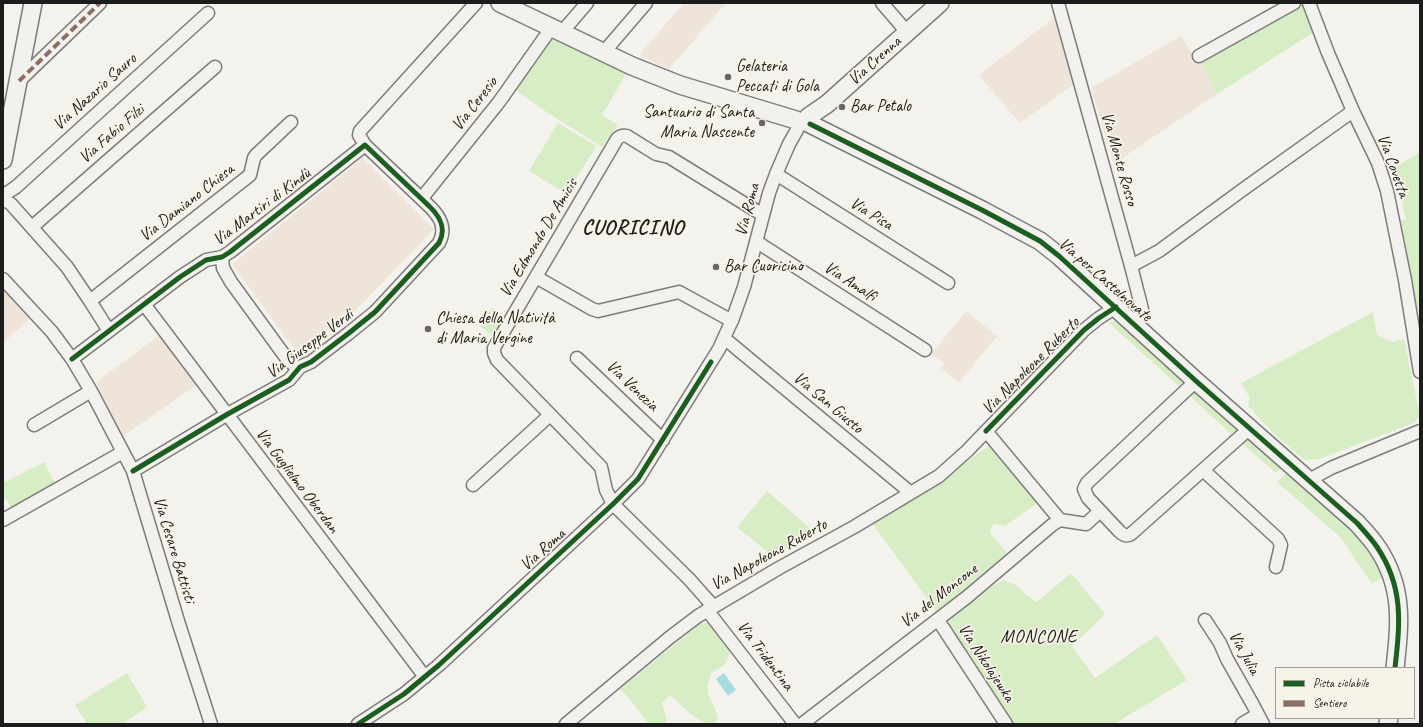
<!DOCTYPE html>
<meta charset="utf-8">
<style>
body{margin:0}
#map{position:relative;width:1423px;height:727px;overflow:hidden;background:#f4f2ec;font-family:Caveat,sans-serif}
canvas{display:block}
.frame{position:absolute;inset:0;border:4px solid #1c1c1c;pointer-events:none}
.legend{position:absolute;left:1275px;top:667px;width:140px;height:52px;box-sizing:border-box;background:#f7f3e8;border:1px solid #9f9d96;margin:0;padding:5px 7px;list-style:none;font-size:12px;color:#1c1c1c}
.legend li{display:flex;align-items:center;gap:8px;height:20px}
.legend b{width:20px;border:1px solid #9f9d96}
</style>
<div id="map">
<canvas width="1423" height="727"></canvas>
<div class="frame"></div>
<ul class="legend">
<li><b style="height:5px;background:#1b5e20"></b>Pista ciclabile</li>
<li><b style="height:5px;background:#8d6e63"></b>Sentiero</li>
</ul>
</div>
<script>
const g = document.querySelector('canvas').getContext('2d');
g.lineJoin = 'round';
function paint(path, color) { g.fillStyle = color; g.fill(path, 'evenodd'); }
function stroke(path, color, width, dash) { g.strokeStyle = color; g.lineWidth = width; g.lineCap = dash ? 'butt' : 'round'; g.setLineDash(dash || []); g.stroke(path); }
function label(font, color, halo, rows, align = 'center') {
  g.font = font + ' Caveat,sans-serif'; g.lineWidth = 3.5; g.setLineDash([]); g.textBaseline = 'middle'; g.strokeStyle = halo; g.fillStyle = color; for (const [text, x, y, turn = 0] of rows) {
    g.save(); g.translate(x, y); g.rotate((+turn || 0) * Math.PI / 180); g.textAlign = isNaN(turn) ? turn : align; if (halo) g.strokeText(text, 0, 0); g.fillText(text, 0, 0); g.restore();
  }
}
paint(new Path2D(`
 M 684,3 L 726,3 L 669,69 L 639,55 Z
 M 1055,17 L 1073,85 L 1020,123 L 997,97 L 979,75 Z
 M 1181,36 L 1194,56 L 1202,63 L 1217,94 L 1128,154 L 1114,166 L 1091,88 Z
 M 363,158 L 434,229 L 356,310 L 298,354 L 232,264 Z
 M 3,291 L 6,293 L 29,319 L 3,343 Z
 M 966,311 L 997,336 L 959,383 L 941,368 L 945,364 L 931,354 Z
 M 161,334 L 198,384 L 122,437 L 96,382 Z`), '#efe4da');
paint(new Path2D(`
 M 1300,3 L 1304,5 L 1314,32 L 1217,94 L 1202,63 Z
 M 556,39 L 627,72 L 602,115 L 618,125 L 602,147 L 545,111 L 514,89 L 550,40 Z
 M 558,123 L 596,146 L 567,194 L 529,171 Z
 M 1420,152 L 1420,312 L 1418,311 L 1401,221 L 1406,219 L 1393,169 Z
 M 493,308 L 505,318 L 494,336 L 487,332 L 477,323 Z
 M 1373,312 L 1377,335 L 1392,342 L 1404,339 L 1420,416 L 1414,423 L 1319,459 L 1305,460 L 1276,436 L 1248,406 L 1250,398 L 1241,383 Z
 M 1116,321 L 1121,323 L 1184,381 L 1181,388 L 1108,322 Z
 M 1197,392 L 1237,424 L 1237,429 L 1232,435 L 1189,395 Z
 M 1251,440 L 1284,465 L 1276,473 L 1240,442 Z
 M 987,447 L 991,447 L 1039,502 L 1005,526 L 995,524 L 991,527 L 990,533 L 1007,553 L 956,596 L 936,611 L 872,523 L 941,480 Z
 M 44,462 L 56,485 L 13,511 L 3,494 L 3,483 Z
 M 1286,473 L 1291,477 L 1293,474 C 1327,506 1362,534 1383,577 L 1372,584 L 1340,537 L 1277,482 Z
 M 767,491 L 813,531 L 807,537 L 774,557 L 737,527 Z
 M 1071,573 L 1105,614 L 1072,646 L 1095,678 L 1157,635 L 1187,680 L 1114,724 L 1011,724 L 955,639 L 949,624 L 952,618 L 987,589 L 1004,580 L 1018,586 L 1026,595 L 1037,602 Z
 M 710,622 L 731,647 C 727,662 726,666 712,672 C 701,697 713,696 718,719 L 712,724 C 699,724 680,704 670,695 L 662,703 L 667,720 L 665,724 L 649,724 L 632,702 L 620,689 L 700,624 Z
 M 127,673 L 147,707 L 122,724 L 83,724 L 86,722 L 75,705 Z`), '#d7edc5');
paint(new Path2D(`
 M 724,673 L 736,690 L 728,696 L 716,679 Z`), '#a5dde0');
const street = new Path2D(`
 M 882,3 L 907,32
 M 1058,3 L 1131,266 L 1142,309 L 1135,324
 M 1309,3 L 1328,53 L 1353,111 L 1378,163 L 1387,191 L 1405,280 L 1420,372
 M 562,32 L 587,3
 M 604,52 L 646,3
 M 1199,56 L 1294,3
 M 19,81 L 100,3
 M 365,145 L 359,135 L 360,131 L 476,3
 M 776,174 L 948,283
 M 3,194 L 7,193 L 16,187 L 208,13
 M 422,198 L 499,102 L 552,27
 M 3,199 L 11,204 L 67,267 L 90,301 L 109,331
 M 32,227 L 215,67
 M 757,242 L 925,350
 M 222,257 L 223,268 L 231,282 L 287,359 L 295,366 L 300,367
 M 1131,266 L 1159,251 L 1245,188 L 1353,111
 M 536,277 L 592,309 L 598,311 L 679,292 L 732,321
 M 3,279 L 52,332 L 72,359 L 91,391 L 133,471 L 178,621 L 211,724
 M 90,301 L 250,175 L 254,158 L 256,155 L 291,122
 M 144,304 L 425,677
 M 724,338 L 911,493
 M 577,358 L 663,440
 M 72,359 L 180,277 L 206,260 L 222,257 L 230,252 L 365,145 L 428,205 C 440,216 447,228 439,243 L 375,312 L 349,333 L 311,362 L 300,367 L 289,380 L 226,415 L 133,471
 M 1196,381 L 1087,483 L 1084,489 L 1088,498 L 1119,531 C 1123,535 1126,537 1131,534 L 1250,428
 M 34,425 L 91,391
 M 986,431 L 1060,520
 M 1203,470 L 1278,539 L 1281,545 L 1276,567
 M 1309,480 L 1331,468 L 1420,431
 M 473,485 L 550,415
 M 3,520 L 123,452
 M 713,606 L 689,579 L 613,504 L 606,490 L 601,467 L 497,360 L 494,353 L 494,348 L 617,139 C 620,136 622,135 627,136 L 656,154 L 669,157 L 763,215
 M 707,610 L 795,724
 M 938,620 L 1006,724
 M 1205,620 L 1220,643 L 1227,659 L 1253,705 L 1263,724
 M 358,724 L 404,694 L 439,665 L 613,504 L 638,479 L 719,349 L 733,318 L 744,287 L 769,193 L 776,174 L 789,144 L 798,128
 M 566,724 L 669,638 L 698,616 L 779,568 L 854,527 L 939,476 L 967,451 L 1084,330 L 1099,318 L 1116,307
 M 802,724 L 967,597 L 1052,525 L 1060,520 L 1086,524 L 1100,511
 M 1242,724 L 1257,715`);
const secondary = new Path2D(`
 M 500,3 L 632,66 L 680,85 L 796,120
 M 808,117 L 827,104 L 940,3
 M 810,124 L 982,210 L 1040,241 L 1059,256 L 1196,381 L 1357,523 C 1364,531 1371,538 1377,547 C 1404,587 1400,623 1395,668
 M 3,160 L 33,3
 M 1388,724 L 1389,718`);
stroke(street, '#7d7c7a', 15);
stroke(secondary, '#7d7c7a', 20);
stroke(street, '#f2f1ed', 12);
stroke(secondary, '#f2f1ed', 17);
stroke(new Path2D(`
 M 19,81 L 100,3`), '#8d6e63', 4, [8, 4]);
stroke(new Path2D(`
 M 810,124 L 982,210 L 1040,241 L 1059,256 L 1196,381 L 1357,523 C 1364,531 1371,538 1377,547 C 1404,587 1400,623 1395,668
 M 72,359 L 180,277 L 206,260 L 222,257 L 230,252 L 365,145 L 428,205 C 440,216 447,228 439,243 L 375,312 L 349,333 L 311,362 L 300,367 L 289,380 L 226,415 L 133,471
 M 986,431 L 1084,330 L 1099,318 L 1116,307
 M 358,724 L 404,694 L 439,665 L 613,504 L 638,479 L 711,362`), '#1b5e20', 5);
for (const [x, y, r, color] of [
 [728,77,4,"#686765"],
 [842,107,4,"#686765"],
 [762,123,4,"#686765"],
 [716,267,4,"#686765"],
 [428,329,4,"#686765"]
]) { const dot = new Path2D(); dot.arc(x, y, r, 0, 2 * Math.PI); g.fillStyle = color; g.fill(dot); stroke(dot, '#f7f3e8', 1.5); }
label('17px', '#1c1c1c', '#f7f3e8', [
 ["Via Crenna",875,61,-42],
 ["Via Nazario Sauro",95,92,-42],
 ["Via Ceresio",475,104,-52],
 ["Via Fabio Filzi",112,134,-41],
 ["Via Monte Rosso",1119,159,74],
 ["Via Covetta",1393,166,70],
 ["Via Damiano Chiesa",187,203,-38],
 ["Via Martiri di Kindù",262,207,-37],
 ["Via Roma",748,210,-75],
 ["Via Pisa",871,214,32],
 ["Via Edmondo De Amicis",539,238,-59],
 ["Via per Castelnovate",1105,280,41],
 ["Via Amalfi",850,282,33],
 ["Via Giuseppe Verdi",310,344,-37],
 ["Via Napoleone Ruberto",1031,366,-45],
 ["Via Venezia",632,386,44],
 ["Via San Giusto",828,403,40],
 ["Via Guglielmo Oberdan",297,481,53],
 ["Via Cesare Battisti",174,550,73],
 ["Via Roma",543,550,-42],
 ["Via Napoleone Ruberto",769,555,-29],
 ["Via del Moncone",939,596,-38],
 ["Via Julia",1244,653,61],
 ["Via Tridentina",765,656,53],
 ["Via Nikolajewka",986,663,57]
]);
label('17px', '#1c1c1c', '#f7f3e8', [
 ["Gelateria",736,67],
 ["Peccati di Gola",736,87],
 ["Bar Petalo",850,107],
 ["Santuario di Santa",754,113,"right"],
 ["Maria Nascente",754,133,"right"],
 ["Bar Cuoricino",724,267],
 ["Chiesa della Natività",436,319],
 ["di Maria Vergine",436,339]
], 'left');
g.letterSpacing = '1px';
label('18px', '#1c1c1c', '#f7f3e8', [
 ["MONCONE",1039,637]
]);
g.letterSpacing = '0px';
g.letterSpacing = '1px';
label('bold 21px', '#1c1c1c', '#f7f3e8', [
 ["CUORICINO",633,228]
]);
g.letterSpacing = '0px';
</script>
